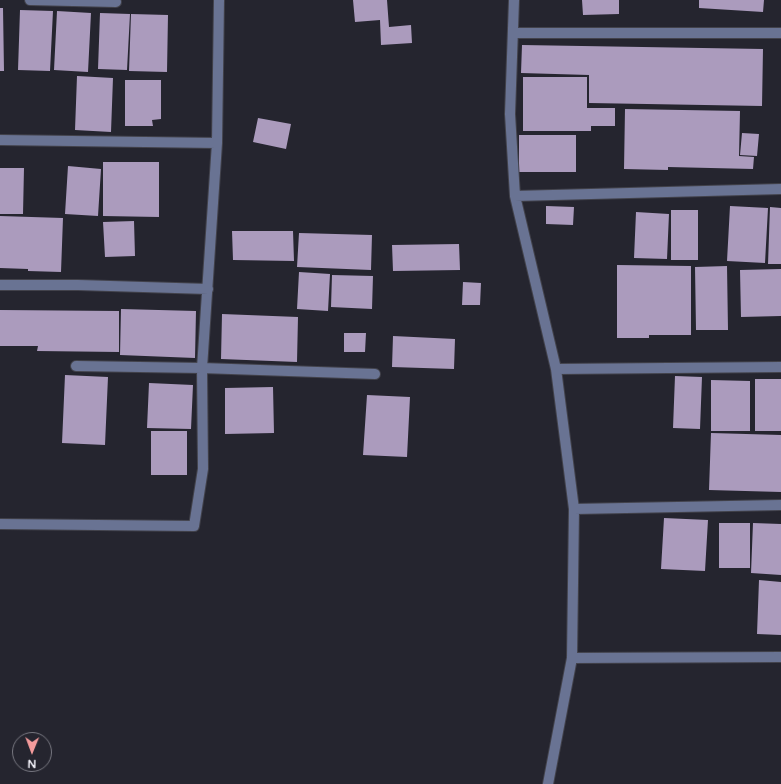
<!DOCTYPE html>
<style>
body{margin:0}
#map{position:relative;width:781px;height:784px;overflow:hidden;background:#25252f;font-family:"Varela Round",sans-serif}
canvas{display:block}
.north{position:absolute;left:12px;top:732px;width:40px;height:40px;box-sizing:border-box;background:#25252f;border:1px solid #777780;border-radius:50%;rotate:181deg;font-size:11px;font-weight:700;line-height:16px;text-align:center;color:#f3f2fa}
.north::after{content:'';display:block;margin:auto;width:14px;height:18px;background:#f59b9c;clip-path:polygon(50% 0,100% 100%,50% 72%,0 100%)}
</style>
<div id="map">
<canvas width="781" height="784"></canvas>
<div class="north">N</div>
</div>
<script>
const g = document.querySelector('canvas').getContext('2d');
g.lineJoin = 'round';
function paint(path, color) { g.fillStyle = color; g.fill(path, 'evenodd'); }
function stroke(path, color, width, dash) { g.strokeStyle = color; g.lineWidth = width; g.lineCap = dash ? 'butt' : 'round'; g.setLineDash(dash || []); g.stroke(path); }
paint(new Path2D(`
 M 353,0 L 387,0 L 389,27 L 411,25 L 412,43 L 381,45 L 380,20 L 355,22 Z
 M 582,0 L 619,0 L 619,14 L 583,15 Z
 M 699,0 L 764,0 L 763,12 L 699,8 Z
 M 0,8 L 3,8 L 4,71 L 0,71 Z
 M 20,10 L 53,11 L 50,71 L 18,70 Z
 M 57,11 L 91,13 L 88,72 L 54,70 Z
 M 100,13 L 130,14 L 127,70 L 98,69 Z
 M 131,14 L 168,15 L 167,72 L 129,71 Z
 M 522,45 L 763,49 L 762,106 L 589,103 L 589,75 L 521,73 Z
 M 77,76 L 113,78 L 111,132 L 75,130 Z
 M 523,77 L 587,77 L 587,108 L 615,108 L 615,126 L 591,126 L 591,131 L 523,131 Z
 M 125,80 L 161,80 L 161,119 L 152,120 L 153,126 L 125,126 Z
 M 625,109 L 740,111 L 739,156 L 754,157 L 753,169 L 668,167 L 668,170 L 624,169 Z
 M 258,118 L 291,124 L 286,149 L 253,142 Z
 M 742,133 L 759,134 L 757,156 L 740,155 Z
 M 519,135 L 576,135 L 576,172 L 519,172 Z
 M 103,162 L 159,162 L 159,217 L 103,216 Z
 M 68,166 L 101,169 L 98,216 L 65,214 Z
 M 0,168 L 24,168 L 23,214 L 0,214 Z
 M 546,206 L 574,207 L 573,225 L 546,224 Z
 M 730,206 L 768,208 L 765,263 L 727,261 Z
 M 770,207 L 781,208 L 781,264 L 768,264 Z
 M 671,210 L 698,210 L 698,260 L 671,260 Z
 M 636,212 L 669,214 L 667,259 L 634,258 Z
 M 0,216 L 63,218 L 61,272 L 28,271 L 28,269 L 0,268 Z
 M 134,221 L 135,256 L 105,257 L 103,222 Z
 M 232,231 L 293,231 L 294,261 L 233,260 Z
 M 299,233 L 372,235 L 371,270 L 297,267 Z
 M 459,244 L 460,270 L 393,271 L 392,245 Z
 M 617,265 L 691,266 L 691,335 L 649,335 L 649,338 L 617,338 Z
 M 727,266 L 728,330 L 696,330 L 695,267 Z
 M 781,269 L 781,316 L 741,317 L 740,270 Z
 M 299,272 L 330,274 L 328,311 L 297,309 Z
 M 332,275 L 373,276 L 372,309 L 331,307 Z
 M 463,282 L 481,283 L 480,305 L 462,305 Z
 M 121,309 L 196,311 L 195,358 L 120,355 Z
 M 0,310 L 119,311 L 119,352 L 37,351 L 38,346 L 0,346 Z
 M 222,314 L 298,317 L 297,362 L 221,359 Z
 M 344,333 L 366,333 L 365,352 L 344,352 Z
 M 393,336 L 455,339 L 454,369 L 392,367 Z
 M 65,375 L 108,377 L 105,445 L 62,443 Z
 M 675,376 L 702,377 L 700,429 L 673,428 Z
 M 755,379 L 781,379 L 781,431 L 755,431 Z
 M 711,380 L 750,381 L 750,431 L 711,431 Z
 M 149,383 L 193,385 L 191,429 L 147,428 Z
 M 273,387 L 274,433 L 225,434 L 225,388 Z
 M 367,395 L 410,397 L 407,457 L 363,455 Z
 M 151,431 L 187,431 L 187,475 L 151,475 Z
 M 711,433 L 781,435 L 781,492 L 709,490 Z
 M 664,518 L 708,520 L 705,571 L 661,569 Z
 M 719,523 L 750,523 L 750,568 L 719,568 Z
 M 753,523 L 781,524 L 781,575 L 751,573 Z
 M 759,580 L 781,582 L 781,635 L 757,634 Z`), '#ab9bbd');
const minor = new Path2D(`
 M 30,0 L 116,2
 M 514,0 L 510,114 L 515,196 L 556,369 L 574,509 L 572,658 L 781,657
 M 513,33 L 781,33
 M 0,140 L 217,143
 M 515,196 L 781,189
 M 0,285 L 78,285 L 208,289
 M 76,366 L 202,368 L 375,374
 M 556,369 L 781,367
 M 574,509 L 781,505
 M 0,524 L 194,526 L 203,469 L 202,368 L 217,143 L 219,0
 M 548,784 L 572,658`);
stroke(minor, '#42424b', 12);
stroke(minor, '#697393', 10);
</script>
